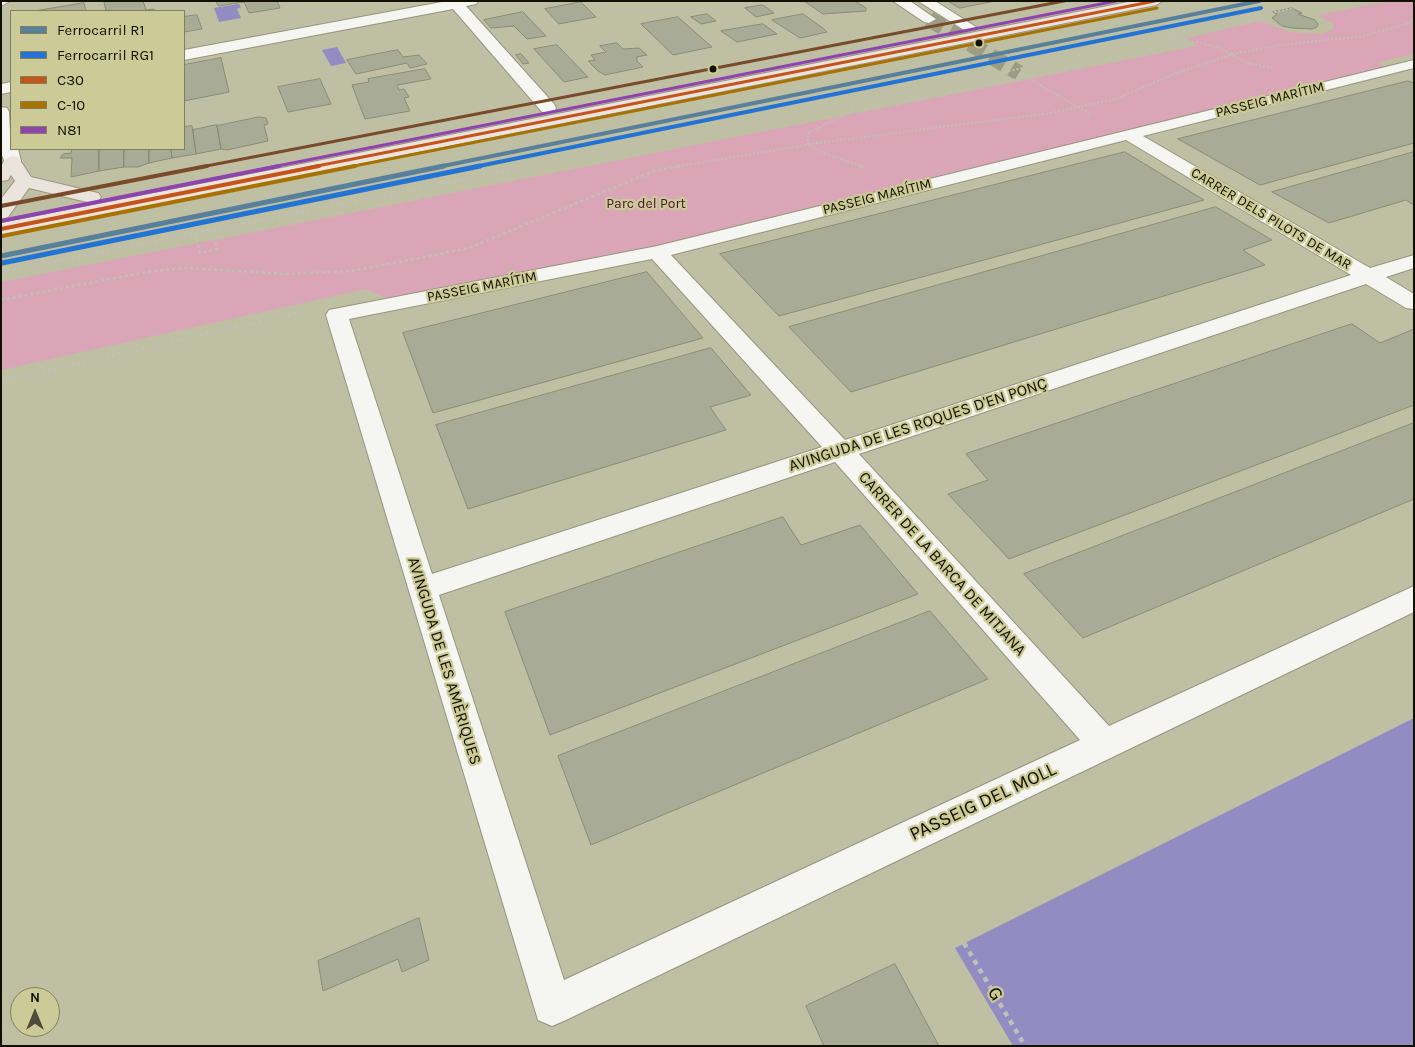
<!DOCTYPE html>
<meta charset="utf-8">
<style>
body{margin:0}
#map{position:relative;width:1415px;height:1047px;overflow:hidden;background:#bfbfa3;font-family:Karla,sans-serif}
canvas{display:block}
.frame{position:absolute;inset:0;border:2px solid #121001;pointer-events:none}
.legend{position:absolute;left:10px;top:10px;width:175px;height:140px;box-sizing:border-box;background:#ccca96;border:1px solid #82805a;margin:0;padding:6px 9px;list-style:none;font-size:15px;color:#121001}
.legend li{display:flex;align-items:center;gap:10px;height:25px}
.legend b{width:25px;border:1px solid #82805a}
.north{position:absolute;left:10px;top:987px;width:50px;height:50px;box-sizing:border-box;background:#ccca96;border:1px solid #82805a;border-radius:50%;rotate:0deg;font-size:14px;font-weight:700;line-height:20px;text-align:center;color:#121001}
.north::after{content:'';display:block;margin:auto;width:18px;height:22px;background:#4f4d3a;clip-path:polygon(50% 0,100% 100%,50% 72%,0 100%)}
</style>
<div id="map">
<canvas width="1415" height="1047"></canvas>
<div class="frame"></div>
<ul class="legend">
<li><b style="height:6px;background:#58809a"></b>Ferrocarril R1</li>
<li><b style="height:6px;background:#2373d5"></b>Ferrocarril RG1</li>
<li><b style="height:6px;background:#c5541b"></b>C30</li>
<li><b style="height:6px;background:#a77200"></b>C-10</li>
<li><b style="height:6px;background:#8e44ad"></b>N81</li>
</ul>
<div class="north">N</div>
</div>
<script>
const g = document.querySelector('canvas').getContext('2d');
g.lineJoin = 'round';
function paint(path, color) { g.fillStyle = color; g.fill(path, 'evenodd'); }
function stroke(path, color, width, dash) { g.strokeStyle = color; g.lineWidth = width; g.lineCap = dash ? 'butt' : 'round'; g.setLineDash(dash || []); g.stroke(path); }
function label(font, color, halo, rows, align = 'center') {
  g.font = font + ' Karla,sans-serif'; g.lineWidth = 4.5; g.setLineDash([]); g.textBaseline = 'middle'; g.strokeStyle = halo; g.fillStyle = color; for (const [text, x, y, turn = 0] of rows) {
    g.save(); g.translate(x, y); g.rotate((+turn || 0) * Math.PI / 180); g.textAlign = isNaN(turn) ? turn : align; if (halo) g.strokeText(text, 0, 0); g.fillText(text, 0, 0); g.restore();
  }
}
paint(new Path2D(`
 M 1389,1 L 1414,1 L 1414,54 L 1377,63 L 1391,69 L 657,252 L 388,299 L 366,289 L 1,370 L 1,282 L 1197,46 L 1187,38 L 1260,21 L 1290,32 L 1322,34 L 1333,29 L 1333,24 L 1318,15 Z`), '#daa6b7');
paint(new Path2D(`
 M 239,4 L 241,7 L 237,9 L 241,18 L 219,22 L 214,8 Z
 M 337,47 L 346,63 L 331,66 L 322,50 Z
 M 1414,718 L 1414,1046 L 1013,1046 L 955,948 Z`), '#928cc3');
const building = new Path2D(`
 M 143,1 L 146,10 L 154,9 L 154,11 L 106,11 L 104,2 Z
 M 216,1 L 277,1 L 280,8 L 249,13 L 244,2 L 219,6 Z
 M 796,1 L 855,1 L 866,8 L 866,11 L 823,14 L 804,1 Z
 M 948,1 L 995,1 L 960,8 Z
 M 581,2 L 596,17 L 559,24 L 545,9 Z
 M 84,3 L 86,11 L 35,11 Z
 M 763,5 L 774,13 L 756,17 L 745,8 Z
 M 1292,8 L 1302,13 L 1298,14 L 1315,20 L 1318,24 L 1317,27 L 1312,29 L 1292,28 L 1282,26 L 1272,18 L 1277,14 L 1273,12 Z
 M 523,12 L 546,36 L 527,39 L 514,26 L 491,28 L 484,20 Z
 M 707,14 L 716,21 L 701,24 L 691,17 Z
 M 803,14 L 824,29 L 827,32 L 800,38 L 772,20 Z
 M 197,15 L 202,29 L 184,32 L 184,17 Z
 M 678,17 L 712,47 L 673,55 L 641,24 Z
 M 763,24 L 777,34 L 737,42 L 721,31 Z
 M 617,43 L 623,49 L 639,48 L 647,55 L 637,57 L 637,61 L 643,67 L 605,75 L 598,71 L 588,61 L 595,60 L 591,55 L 606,52 L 600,46 Z
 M 557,45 L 588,77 L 564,82 L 534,49 Z
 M 398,50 L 403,57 L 419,55 L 427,64 L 410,68 L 407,63 L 356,74 L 347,60 Z
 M 521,54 L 529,63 L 523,64 L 516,55 Z
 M 221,58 L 229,92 L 184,101 L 184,65 Z
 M 425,69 L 431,79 L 397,85 L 399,90 L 404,89 L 409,97 L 404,98 L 410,111 L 365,119 L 352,85 L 369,82 L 368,79 Z
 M 320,79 L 331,104 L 288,112 L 278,87 Z
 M 1408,81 L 1414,83 L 1414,143 L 1260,185 L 1178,139 Z
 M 259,117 L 266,118 L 268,124 L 264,125 L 268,141 L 227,150 L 221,149 L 217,126 Z
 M 217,125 L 221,149 L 196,154 L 193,130 Z
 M 192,126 L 196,154 L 172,158 L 171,149 L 184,149 L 184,127 Z
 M 72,149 L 99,149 L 99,171 L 71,177 L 72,158 L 60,158 L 63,154 L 71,153 Z
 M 99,149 L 124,149 L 124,167 L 99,171 Z
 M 124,149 L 149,149 L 149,163 L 138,167 L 124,167 Z
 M 149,149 L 171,149 L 172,158 L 149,163 Z
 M 1125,152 L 1204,200 L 779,316 L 720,254 Z
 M 1414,152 L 1414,205 L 1406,200 L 1329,223 L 1272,192 Z
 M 1216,207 L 1272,240 L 1243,250 L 1265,265 L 851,392 L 789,327 Z
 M 647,272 L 703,338 L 433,413 L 403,333 Z
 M 1352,324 L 1380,343 L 1414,329 L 1414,405 L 1009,559 L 948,494 L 988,480 L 966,454 Z
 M 711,348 L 751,395 L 710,407 L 726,430 L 468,509 L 436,425 Z
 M 1414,423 L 1414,499 L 1083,638 L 1024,574 Z
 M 783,517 L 801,545 L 860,525 L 918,594 L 550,735 L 505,612 Z
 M 930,611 L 988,679 L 591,845 L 558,756 Z
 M 419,918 L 429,960 L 402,972 L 398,959 L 323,991 L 318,961 Z
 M 895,964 L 939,1046 L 824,1046 L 806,1006 Z`);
paint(building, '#a8ab96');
stroke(building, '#898c76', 1);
stroke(new Path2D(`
 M 929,19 L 1019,73`), '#9c9c83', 16, [16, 8]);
const lane = new Path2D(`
 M 1414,60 L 1414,68 L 1143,136 L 1370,268 L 1414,255 L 1414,268 L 1386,277 L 1414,294 L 1414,309 L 1406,308 L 1366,284 L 859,454 L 1109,726 L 1414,586 L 1414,612 L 566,1020 L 552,1026 L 538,1020 L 326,315 L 329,310 L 657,246 ZM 1126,140 L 1351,275 L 845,440 L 671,255 ZM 652,259 L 822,447 L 432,574 L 349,319 ZM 835,462 L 1080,740 L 564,980 L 439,595 Z`);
const street = new Path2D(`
 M 1,1 L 10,1 L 1,6 Z
 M 447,1 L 478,1 L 476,4 L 466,6 L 554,104 L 556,108 L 554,112 L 542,112 L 453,9 L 184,60 L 184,50 Z
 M 893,1 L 910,1 L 936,19 L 929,23 L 924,22 Z
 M 918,1 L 935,1 L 976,27 L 969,31 L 964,30 Z
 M 11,82 L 11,92 L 1,94 L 1,84 Z`);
const secondary = new Path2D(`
 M 1,107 L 7,108 L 9,112 L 11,149 L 18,149 L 21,161 L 18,165 L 6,165 L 1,153 Z`);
const primary = new Path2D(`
 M 1133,1 L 1163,1 L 1156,5 L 1,235 L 1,223 Z
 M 12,156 L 18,157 L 31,177 L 98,193 L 101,197 L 98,201 L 91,203 L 29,188 L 8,217 L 1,219 L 1,199 L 15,181 L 11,175 L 8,180 L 1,181 C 1,170 0,159 12,156 Z`);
stroke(lane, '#95957f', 2);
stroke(street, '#95957f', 2);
stroke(secondary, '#95957f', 2);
stroke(primary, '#9d9380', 2);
stroke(new Path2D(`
 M 1180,43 L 1195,42 L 1220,48 L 1247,63 L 1272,68
 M 1019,73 L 1090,114
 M 851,102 L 853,111 L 1026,77 L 1180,43 L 1166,36
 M 853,111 L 808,133 L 808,144 L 823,153 L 864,167
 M 526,167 L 1000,73 L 1325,1
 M 674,167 L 817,143 L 1051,113 L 1115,99 L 1174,74 L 1233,54 L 1280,45 L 1363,36 L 1409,23 L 1414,18`), '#c0c0b8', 2, [2, 2]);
stroke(new Path2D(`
 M 860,166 L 865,168
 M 195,233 L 200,253 L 217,249 L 213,233
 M 1,272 L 532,166
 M 1,300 L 152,271 L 188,268 L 286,274 L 351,271 L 419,258 L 469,248 L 654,171 L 682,166
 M 1,381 L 305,311`), '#c0c0b8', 2.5, [3, 3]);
stroke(new Path2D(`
 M 964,943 L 1025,1046`), '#c0c0b8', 4.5, [5, 5]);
paint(lane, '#f5f5f1');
paint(street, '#f5f5f1');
paint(secondary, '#f5f5f1');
paint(primary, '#eae4dc');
stroke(new Path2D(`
 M 312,167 L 1155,1`), '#c5541b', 3);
stroke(new Path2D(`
 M 1,229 L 319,166`), '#c5541b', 4);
stroke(new Path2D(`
 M 349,167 L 1157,8`), '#a77200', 3);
stroke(new Path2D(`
 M 2,236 L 355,166`), '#a77200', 4);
stroke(new Path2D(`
 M 272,167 L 1116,1`), '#8e44ad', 3);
stroke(new Path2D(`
 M 1,221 L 279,166`), '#8e44ad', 4);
stroke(new Path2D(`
 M 201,167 L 1064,1`), '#7a4b2a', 3);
stroke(new Path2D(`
 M 1,206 L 207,166`), '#7a4b2a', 4);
stroke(new Path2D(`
 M 438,167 L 1259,1`), '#58809a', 4);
stroke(new Path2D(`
 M 1,256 L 444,166`), '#58809a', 5);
stroke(new Path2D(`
 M 474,167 L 1261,8`), '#2373d5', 4);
stroke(new Path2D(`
 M 2,263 L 480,166`), '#2373d5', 5);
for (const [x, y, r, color] of [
 [979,43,4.5,"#121001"],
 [713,69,4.5,"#121001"]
]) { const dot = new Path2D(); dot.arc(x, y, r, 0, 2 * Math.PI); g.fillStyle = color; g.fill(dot); stroke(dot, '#ccca96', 2); }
label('14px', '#121001', '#ccca96', [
 ["PASSEIG MARÍTIM",1270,100,-14],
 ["PASSEIG MARÍTIM",877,197,-14],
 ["CARRER DELS PILOTS DE MAR",1271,219,31],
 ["PASSEIG MARÍTIM",482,287,-11]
]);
label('14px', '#4c1137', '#ccca96', [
 ["Parc del Port",646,204]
]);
label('16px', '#121001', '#ccca96', [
 ["AVINGUDA DE LES ROQUES D'EN PONÇ",918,425,-18],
 ["CARRER DE LA BARCA DE MITJANA",942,564,48],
 ["AVINGUDA DE LES AMÈRIQUES",444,661,73]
]);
label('19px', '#121001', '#ccca96', [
 ["PASSEIG DEL MOLL",983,802,-25],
 ["G",995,994,59]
]);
</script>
